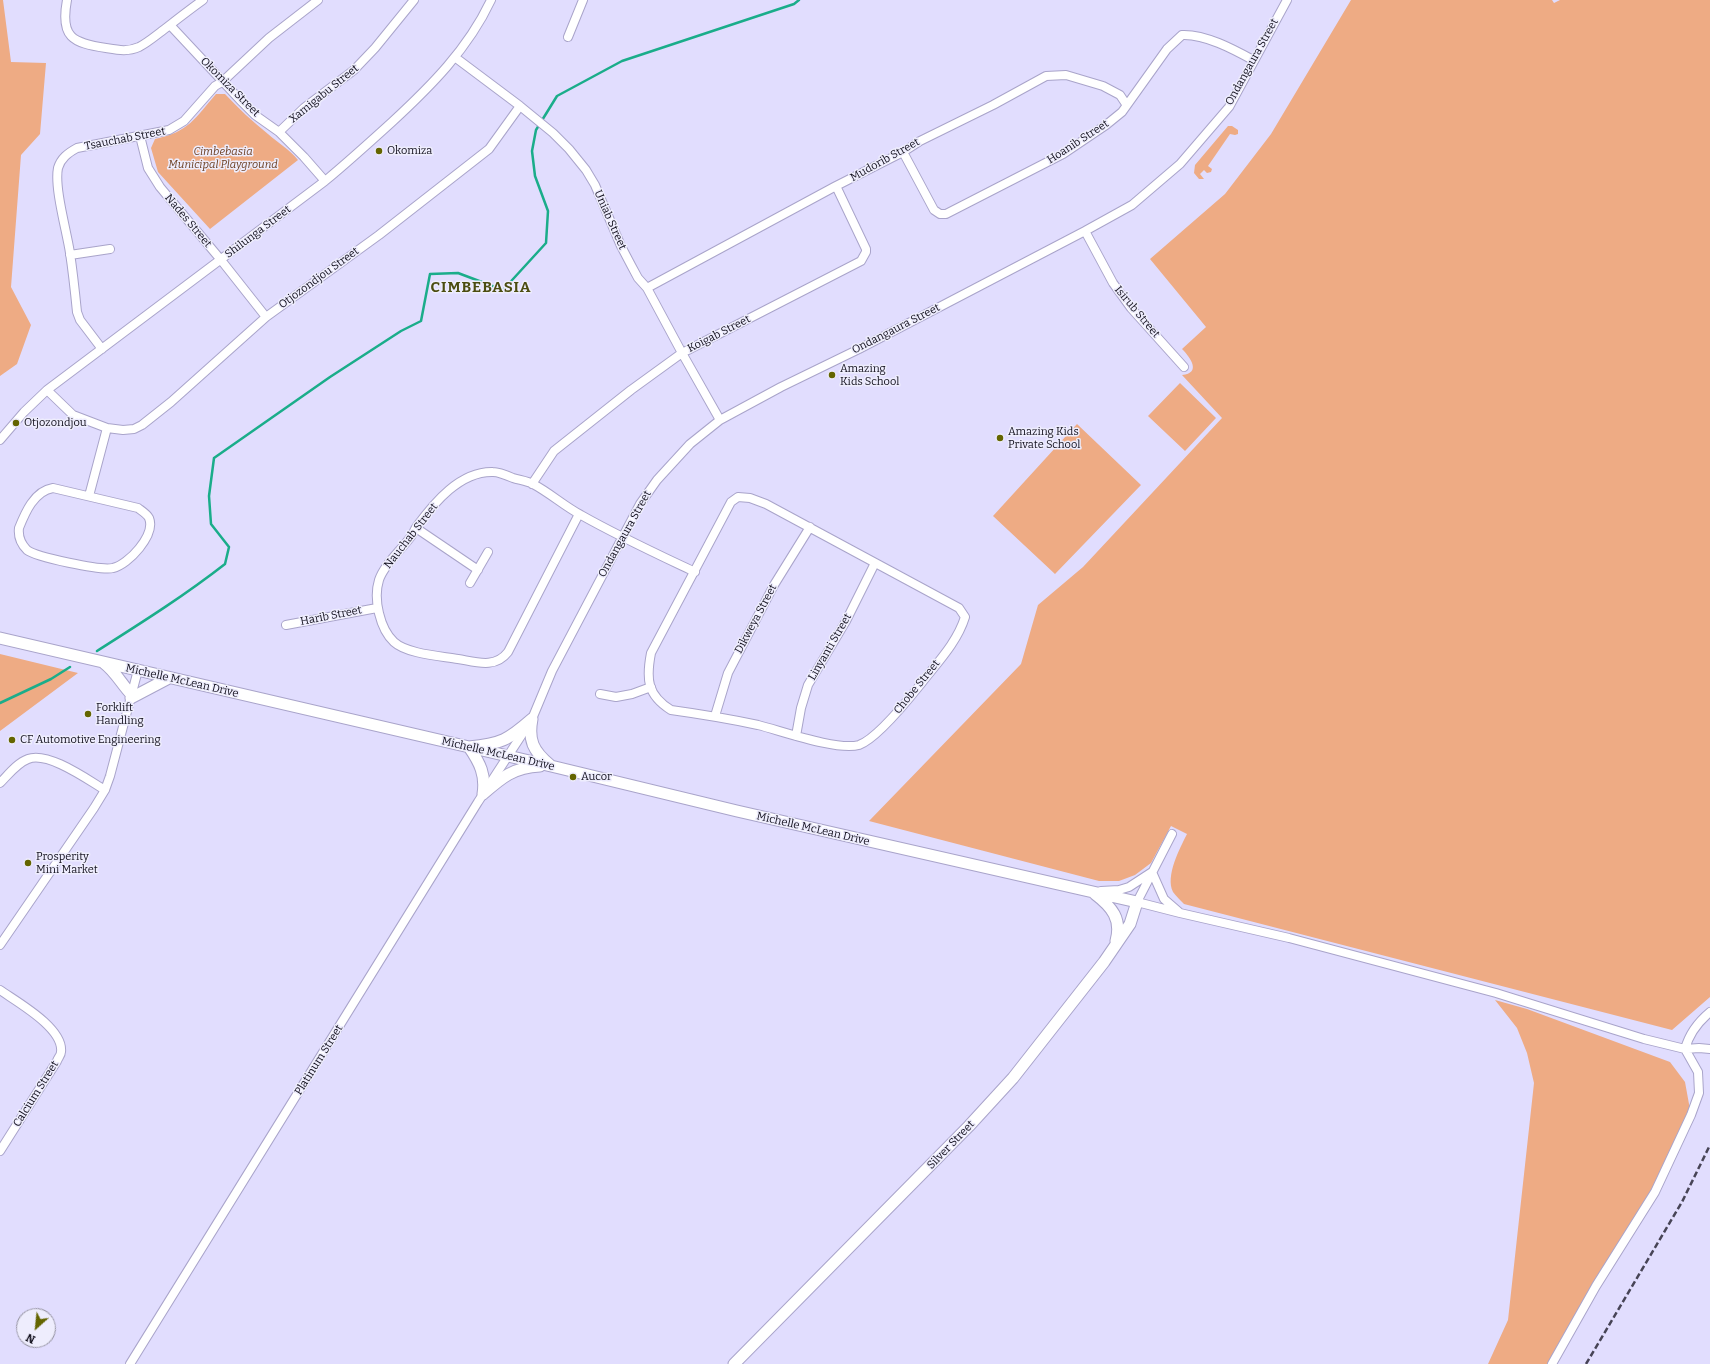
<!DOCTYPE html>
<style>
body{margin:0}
#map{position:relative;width:1710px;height:1364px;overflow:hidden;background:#e1ddfe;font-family:Bitter,serif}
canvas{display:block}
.north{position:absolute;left:16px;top:1308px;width:40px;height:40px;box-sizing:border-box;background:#eeedfd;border:1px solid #9694a3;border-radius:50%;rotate:207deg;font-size:11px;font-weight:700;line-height:16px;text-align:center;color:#110f1c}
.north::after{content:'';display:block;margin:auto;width:14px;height:18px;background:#646500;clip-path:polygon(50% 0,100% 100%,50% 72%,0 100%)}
</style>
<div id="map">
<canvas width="1710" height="1364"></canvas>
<div class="north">N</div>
</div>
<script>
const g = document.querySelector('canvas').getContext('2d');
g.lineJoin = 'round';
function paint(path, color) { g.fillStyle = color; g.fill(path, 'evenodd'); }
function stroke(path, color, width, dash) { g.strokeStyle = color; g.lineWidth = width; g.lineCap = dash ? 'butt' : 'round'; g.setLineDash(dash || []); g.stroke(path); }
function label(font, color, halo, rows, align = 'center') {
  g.font = font + ' Bitter,serif'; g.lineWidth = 3; g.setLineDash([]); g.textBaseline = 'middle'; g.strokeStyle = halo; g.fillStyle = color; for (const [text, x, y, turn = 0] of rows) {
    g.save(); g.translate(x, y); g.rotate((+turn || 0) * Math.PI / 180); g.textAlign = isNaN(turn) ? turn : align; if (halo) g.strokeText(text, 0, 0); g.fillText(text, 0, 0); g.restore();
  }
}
paint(new Path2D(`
 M 0,0 L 3,0 L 11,62 L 46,63 L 40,134 L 21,155 L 11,287 L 31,325 L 17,364 L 0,376 Z
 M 1351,0 L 1552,0 L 1554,3 L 1560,0 L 1710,0 L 1710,997 L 1672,1030 L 1184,904 C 1180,900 1176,896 1173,892 C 1165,876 1180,848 1187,834 L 1171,826 L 1151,863 L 1135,875 L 1119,881 L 1099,881 L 869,821 L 1021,664 L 1038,605 L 1083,567 L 1222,418 L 1182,375 C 1202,373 1190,357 1182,349 L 1206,327 L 1150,259 L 1225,194 L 1271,134 Z
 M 216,94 L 225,94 C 238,108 252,121 268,134 C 278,143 289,149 298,160 L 210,229 L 158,172 L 151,148 L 155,139 C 189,132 195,118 216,94 Z
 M 1228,126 L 1232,126 L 1238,130 L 1238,134 L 1235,135 L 1230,134 L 1208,166 L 1212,169 L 1211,172 L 1207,173 L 1204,170 L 1200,174 L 1204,179 L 1199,179 L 1194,173 L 1195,165 Z
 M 1180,383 L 1216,418 L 1185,451 L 1148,416 Z
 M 1077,424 L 1141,485 L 1055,574 L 993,516 Z
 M 0,654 L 78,673 L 0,731 Z
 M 1495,1000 L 1527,1009 L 1670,1062 L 1685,1082 L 1691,1115 L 1655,1192 L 1552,1364 L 1488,1364 L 1508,1320 L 1534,1083 L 1527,1053 L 1517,1028 Z`), '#eeab84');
stroke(new Path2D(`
 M 97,651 C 141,623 184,596 225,564 L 229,547 L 211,524 L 209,496 L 214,458 L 330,377 L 401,331 L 421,321 L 430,274 L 458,273 L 503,290 L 546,243 L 548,211 L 535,176 L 532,151 L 536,130 L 557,96 L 622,61 L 794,4 L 799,0
 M 0,703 L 51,679 L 70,667`), '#1aad8a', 2.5);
const street = new Path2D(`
 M 67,0 C 60,37 72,43 106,48 C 118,50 128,52 139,47 C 147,43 154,37 162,31 C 175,21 189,10 203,0
 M 170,25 L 242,102 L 255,115 L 279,132 L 304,157 L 325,181
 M 568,37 L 583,0
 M 456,58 L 520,106 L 553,133 L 569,149 L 586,170 L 595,185 L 621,246 L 631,265 L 638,278 L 647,288 L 682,353 L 720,420
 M 279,132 L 304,108 L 354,70 L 375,48 L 414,0
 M 140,136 L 148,168 L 160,187 L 221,260 L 266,317
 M 903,152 L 934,210 L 940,214 L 946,214 L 1063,154 L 1106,125 L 1122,112 L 1167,49 L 1182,35 C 1205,34 1233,49 1253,60
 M 1085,231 L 1113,283 L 1131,308 L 1184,367
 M 70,255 L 110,249
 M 647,288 L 836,186 L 903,152 L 920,141 L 993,105 L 1046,76 L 1066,75 L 1103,86 L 1120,95 L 1126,104
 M 102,349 L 80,320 L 77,312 C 75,292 73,273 70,253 C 67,232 54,188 58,168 C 61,158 68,153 77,148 L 169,130 L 184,121 L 215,86 L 222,82 L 269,38 L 318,0
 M 47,390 L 73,415 L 107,428 L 123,430 L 134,429 L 142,425 L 171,402 L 266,317 L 379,235 L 489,149 L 520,106
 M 0,440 L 24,412 L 47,390 L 325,181 C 348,162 370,142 392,122 C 431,86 468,49 491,0
 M 532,484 L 554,451 L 631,390 L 682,353 L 861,261 L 866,252 L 866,249 L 836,186
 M 53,488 L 138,508 C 142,511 147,514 149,518 C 156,535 128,565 113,568 C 101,571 36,557 27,550 C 21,544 18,536 19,528 C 25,513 34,491 53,488 Z
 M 89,496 L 107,428
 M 738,497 L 750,498 L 766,504 L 959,608 L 965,617 C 957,643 936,664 920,685 C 908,700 876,739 859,745 C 837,751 782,731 758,725 C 730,719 700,714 671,710 C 647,695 646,679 651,653 L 731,502 Z
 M 579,514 L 508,652 C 495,669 476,662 458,659 C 441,656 407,654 394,642 C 380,629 373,599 379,580 C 384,565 399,552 409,539 C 413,535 414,530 417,526 C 434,503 460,471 493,472 C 499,472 506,475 513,478 C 519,480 527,481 533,484 C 550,493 564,506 581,515 C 618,536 657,554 695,572
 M 416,528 L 478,570
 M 470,583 L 488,552
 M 286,625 L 377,608
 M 600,694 L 616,697 L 632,694 L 651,687
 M 715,716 L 728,673 L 774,585 L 810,527
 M 796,736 L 801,708 L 808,685 L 846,621 L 875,563
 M 0,783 C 8,775 17,763 28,759 C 48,751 88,780 105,790
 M 1172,834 L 1137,902 L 1180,913 L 1289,938 L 1496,993 L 1644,1039 L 1685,1049 L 1699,1048 L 1710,1049
 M 1101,891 L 1119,890 L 1129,887 L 1152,872 L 1164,899 L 1179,912
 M 0,945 L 94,808 L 105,790 L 110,776 L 138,670
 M 0,990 C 17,1002 64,1028 61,1052 C 61,1055 58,1058 57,1061 L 0,1151
 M 130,1364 L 478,802 L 532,719 L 552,671 L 640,504 L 657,480 L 690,444 L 720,420 L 781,387 L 859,349 L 1085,231 L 1132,205 L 1180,164 L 1229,107 L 1287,0
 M 1552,1364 L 1596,1286 L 1655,1192 L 1691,1115 L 1699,1093 L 1698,1072 L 1685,1049 C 1689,1034 1698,1022 1710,1012`);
const secondary = new Path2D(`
 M 0,638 L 551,766 L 737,811 L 1137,902 L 1130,924 L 1104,962 L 1013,1078 L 969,1126 L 734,1364
 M 104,663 C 116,672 122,685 132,695
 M 131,698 L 169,678
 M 532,719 C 528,740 533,751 550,765
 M 483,794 C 486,775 480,763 469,747 C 501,744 508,740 532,719
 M 483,794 C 501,778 514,767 540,766
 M 1095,894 C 1112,907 1122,919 1116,941`);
stroke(street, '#a9a4ca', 10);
stroke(secondary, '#a9a4ca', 13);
stroke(street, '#fff', 8);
stroke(secondary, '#fff', 11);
stroke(new Path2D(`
 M 1586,1364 L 1682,1202 L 1710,1145`), '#474456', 2.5, [6, 3]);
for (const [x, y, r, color] of [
 [379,151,4,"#646500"],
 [832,375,4,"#646500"],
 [16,423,4,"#646500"],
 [1000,438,4,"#646500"],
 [88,714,4,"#646500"],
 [12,740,4,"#646500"],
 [573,777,4,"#646500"],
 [28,863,4,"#646500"]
]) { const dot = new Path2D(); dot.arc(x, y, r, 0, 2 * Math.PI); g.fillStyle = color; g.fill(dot); stroke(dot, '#eeedfd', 1.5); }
label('11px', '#110f1c', '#eeedfd', [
 ["Ondangaura Street",1252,62,-61],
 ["Okomiza Street",230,87,45],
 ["Xamigabu Street",324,94,-39],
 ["Tsauchab Street",125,139,-11],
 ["Hoanib Street",1078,142,-33],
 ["Mudorib Street",885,160,-29],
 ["Uniab Street",610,220,66],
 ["Nades Street",188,221,50],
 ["Shilunga Street",258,232,-37],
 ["Otjozondjou Street",319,278,-36],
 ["Isirub Street",1137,312,50],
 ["Ondangaura Street",896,329,-27],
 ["Koigab Street",719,334,-27],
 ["Ondangaura Street",625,534,-61],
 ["Nauchab Street",411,536,-52],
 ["Harib Street",331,616,-11],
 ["Dikweya Street",756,619,-62],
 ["Linyanti Street",830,647,-60],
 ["Michelle McLean Drive",182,681,13],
 ["Chobe Street",917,687,-51],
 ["Michelle McLean Drive",498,754,13],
 ["Michelle McLean Drive",813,829,13],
 ["Platinum Street",319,1060,-58],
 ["Calcium Street",36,1094,-58],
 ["Silver Street",951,1145,-46]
]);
label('11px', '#110f1c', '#eeedfd', [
 ["Okomiza",387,151],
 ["Amazing",840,369],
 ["Kids School",840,382],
 ["Otjozondjou",24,423],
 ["Amazing Kids",1008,432],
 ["Private School",1008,445],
 ["Forklift",96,708],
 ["Handling",96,721],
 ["CF Automotive Engineering",20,740],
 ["Aucor",581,777],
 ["Prosperity",36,857],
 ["Mini Market",36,870]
], 'left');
label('italic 11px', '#6d4024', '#eeedfd', [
 ["Cimbebasia",223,152],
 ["Municipal Playground",223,165]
]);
g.letterSpacing = '1px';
label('bold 15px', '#4c4d11', '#eeedfd', [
 ["CIMBEBASIA",481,288]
]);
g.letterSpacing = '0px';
</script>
